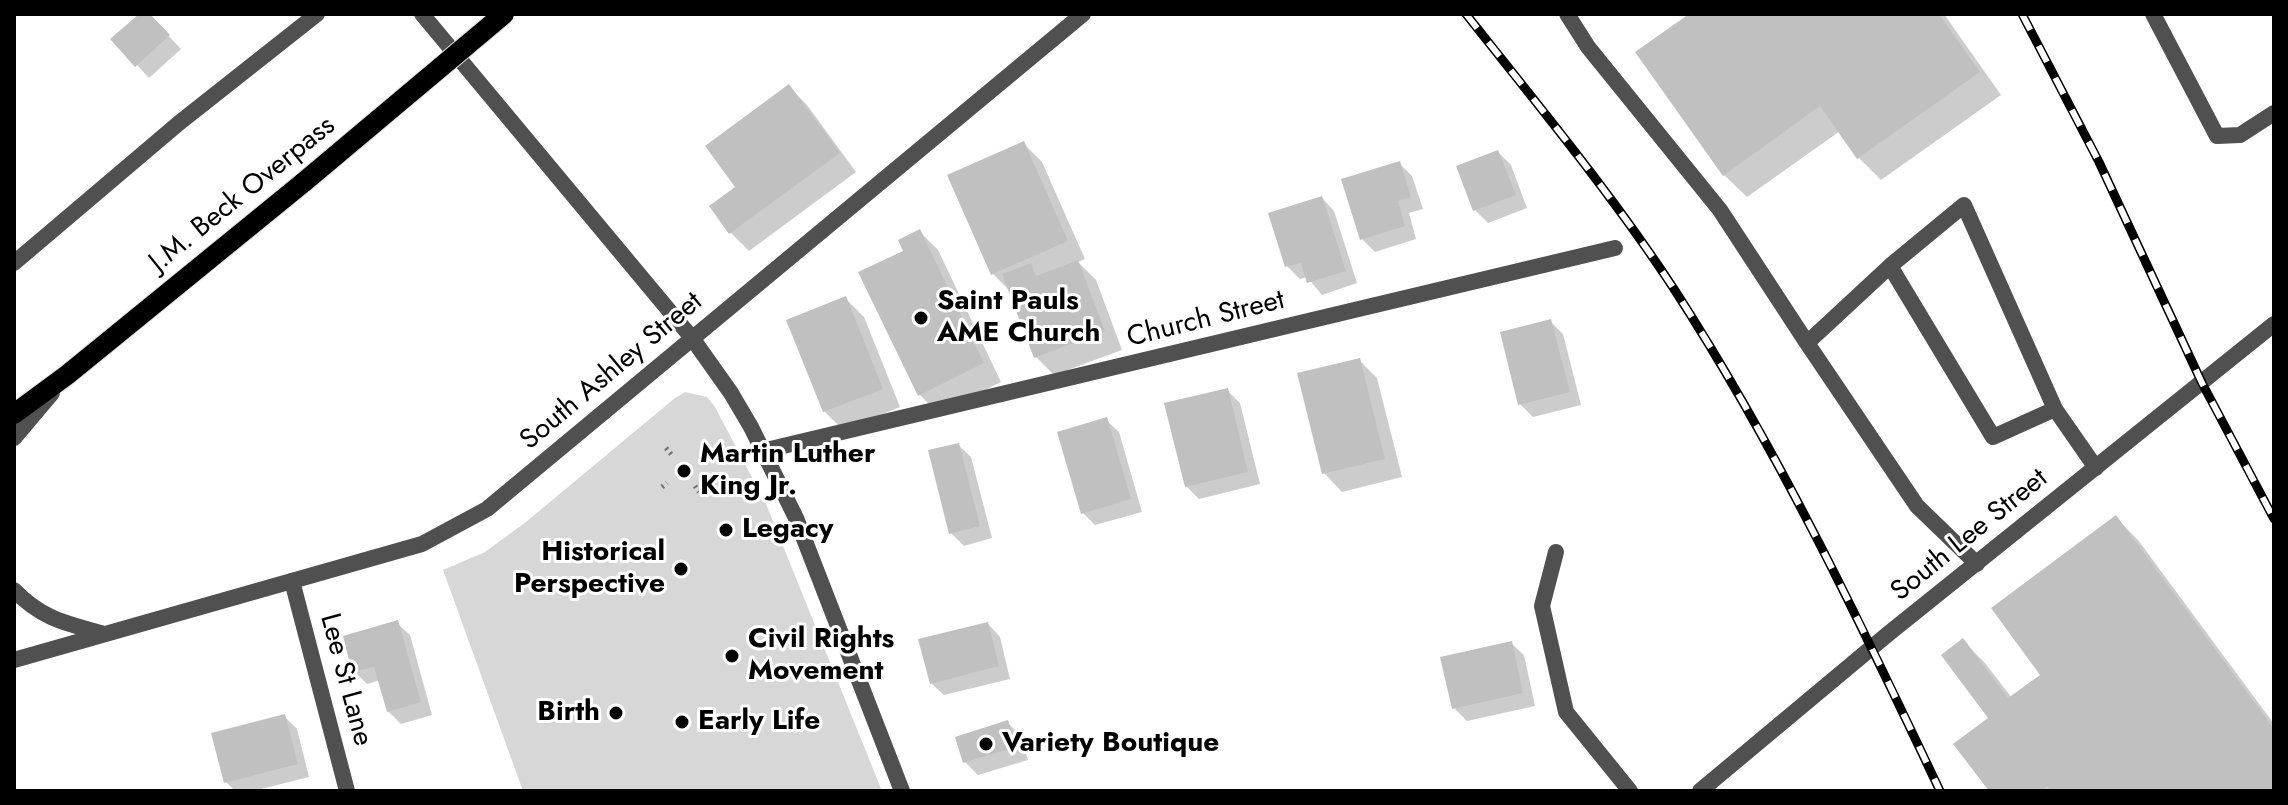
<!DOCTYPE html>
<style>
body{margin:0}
#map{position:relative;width:2288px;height:805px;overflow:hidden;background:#fff;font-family:Jost,sans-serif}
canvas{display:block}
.frame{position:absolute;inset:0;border:16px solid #000;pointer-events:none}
</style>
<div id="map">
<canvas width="2288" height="805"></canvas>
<div class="frame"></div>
</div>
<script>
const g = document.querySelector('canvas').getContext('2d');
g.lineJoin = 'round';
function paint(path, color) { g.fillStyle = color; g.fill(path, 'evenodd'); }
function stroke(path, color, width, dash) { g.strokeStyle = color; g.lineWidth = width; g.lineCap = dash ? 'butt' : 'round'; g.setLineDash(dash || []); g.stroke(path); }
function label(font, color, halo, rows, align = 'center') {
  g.font = font + ' Jost,sans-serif'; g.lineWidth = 6; g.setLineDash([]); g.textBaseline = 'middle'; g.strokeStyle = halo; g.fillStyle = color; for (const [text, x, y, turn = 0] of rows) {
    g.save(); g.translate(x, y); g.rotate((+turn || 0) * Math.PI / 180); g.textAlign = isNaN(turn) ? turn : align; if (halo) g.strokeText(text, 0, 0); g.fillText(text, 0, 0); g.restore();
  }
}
paint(new Path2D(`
 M 685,392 L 707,397 L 715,407 L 766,504 L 882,791 L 523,791 L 443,570 L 485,552 L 526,522 L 675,398 Z`), '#d7d7d7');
paint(new Path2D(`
 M 142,14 L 148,14 L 181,49 L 149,78 L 137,65 Z
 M 1692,14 L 1944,14 L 2001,95 L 1881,180 L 1859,158 L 1840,131 L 1747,197 L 1724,175 Z
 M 789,87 L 807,105 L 856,172 L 749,251 L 731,233 L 712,206 L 738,187 Z
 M 1024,144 L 1042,162 L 1085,259 L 1078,262 L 1096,280 L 1122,350 L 1054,375 L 1036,357 L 1011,292 L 993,274 Z
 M 1498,152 L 1511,165 L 1527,208 L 1488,223 L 1475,210 Z
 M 1399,163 L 1412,176 L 1423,209 L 1409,213 L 1416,239 L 1375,252 L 1362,239 Z
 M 1322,198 L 1334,211 L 1357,283 L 1322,295 L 1307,277 L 1300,279 L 1287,266 Z
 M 919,231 L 938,250 L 1001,382 L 938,413 L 919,394 Z
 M 846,299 L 864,317 L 900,407 L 843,430 L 824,411 Z
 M 1551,322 L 1563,334 L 1581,405 L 1533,417 L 1520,404 Z
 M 1359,360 L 1377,378 L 1402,477 L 1342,492 L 1324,473 Z
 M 1227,390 L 1240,403 L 1260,484 L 1199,499 L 1186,486 Z
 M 1106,420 L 1119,432 L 1142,512 L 1095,525 L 1083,513 Z
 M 958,445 L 971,457 L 992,538 L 964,546 L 951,533 Z
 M 2116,518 L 2138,540 L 2274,724 L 2274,791 L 1991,791 L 1991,719 L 1963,641 L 1985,663 L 2012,698 L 2043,675 Z
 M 397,623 L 410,635 L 432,715 L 401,724 L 388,711 L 380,680 L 367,684 L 354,671 Z
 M 988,624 L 1000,637 L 1010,679 L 944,695 L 931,683 Z
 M 1511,643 L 1524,655 L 1535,706 L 1467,721 L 1454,708 Z
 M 284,716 L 297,729 L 309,777 L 253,791 L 235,791 L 226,782 Z
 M 1007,722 L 1020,735 L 1028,760 L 978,775 L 965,762 Z`), '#0003');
paint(new Path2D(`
 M 139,14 L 150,14 L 170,35 L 135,67 L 110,39 Z
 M 1689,14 L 1939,14 L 1980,72 L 1857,159 L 1820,106 L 1723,176 L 1635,52 Z
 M 789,84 L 840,153 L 729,234 L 709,206 L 735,187 L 705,146 Z
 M 1024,141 L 1068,241 L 991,275 L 947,175 Z
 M 1498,150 L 1516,195 L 1473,211 L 1456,166 Z
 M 1400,161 L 1411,197 L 1398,201 L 1405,226 L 1360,240 L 1341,179 Z
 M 1322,196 L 1346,271 L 1307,283 L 1301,263 L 1285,267 L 1268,213 Z
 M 920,229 L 984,363 L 918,396 L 858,272 L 903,251 L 898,240 Z
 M 1078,260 L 1105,331 L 1034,358 L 1002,274 L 1031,263 L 1036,276 Z
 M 846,296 L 883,389 L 823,412 L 786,320 Z
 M 1551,319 L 1570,392 L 1518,405 L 1500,332 Z
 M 1360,358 L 1385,459 L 1322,474 L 1297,373 Z
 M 1228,388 L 1248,472 L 1185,487 L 1164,403 Z
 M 1107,417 L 1131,499 L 1081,514 L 1057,432 Z
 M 959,443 L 980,526 L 949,534 L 928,450 Z
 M 2116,515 L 2274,729 L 2274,791 L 2051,791 L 2047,786 L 2041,791 L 1989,791 L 1953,744 L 1988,718 L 1941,655 L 1963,638 L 2008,698 L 2040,675 L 1991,608 Z
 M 398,620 L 421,702 L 387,712 L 374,667 L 352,672 L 343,636 Z
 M 988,622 L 999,666 L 930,684 L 918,639 Z
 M 1512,641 L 1523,693 L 1452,709 L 1440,657 Z
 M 285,714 L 298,764 L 224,783 L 211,733 Z
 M 1008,720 L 1016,747 L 963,763 L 955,737 Z`), '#c0c0c0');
const primary = new Path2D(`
 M 14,414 L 67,375 L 304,182`);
stroke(primary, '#dbdbdb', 22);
stroke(new Path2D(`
 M 666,448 L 672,455
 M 700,459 L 707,454
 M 695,486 L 699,492
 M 662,487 L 667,483`), '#727272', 5, [2, 4]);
stroke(new Path2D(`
 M 1567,14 L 1588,47 L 1720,210 L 1807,343
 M 2153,14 L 2217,136 L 2240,135 L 2274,113
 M 1890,266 L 1993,437 L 2055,409
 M 1556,552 L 1542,606 L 1566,712 L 1630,791
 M 1977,564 L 1917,506 L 1807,343 L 1890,266 L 1964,205 L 2055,409 L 2096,468`), '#505050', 16);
stroke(new Path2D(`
 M 14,263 L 179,123 L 317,14
 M 762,451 L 1615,248
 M 292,581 L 347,791`), '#505050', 16);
stroke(new Path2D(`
 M 422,14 L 692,338 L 731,393 L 751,427 L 796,518 L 902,791
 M 14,438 L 52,393
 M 14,590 C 41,618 64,623 101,633
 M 14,660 L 422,544 L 487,509 L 1083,14
 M 1700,791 L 1888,634 L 2274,324`), '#505050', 16);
stroke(primary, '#000', 20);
const rail = new Path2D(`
 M 1466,14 C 1537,104 1611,193 1674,289 C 1777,448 1859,620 1940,791
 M 2022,14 L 2099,162 L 2202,383 L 2274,519`);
stroke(rail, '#000', 9);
stroke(rail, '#fff', 6, [18]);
const primaryBridge = new Path2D(`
 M 304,182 L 504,14`);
stroke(primaryBridge, '#dbdbdb', 22, []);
stroke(primaryBridge, '#000', 20);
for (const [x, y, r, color] of [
 [921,318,8,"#000"],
 [684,471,8,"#000"],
 [726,530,8,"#000"],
 [681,569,8,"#000"],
 [732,656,8,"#000"],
 [616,713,8,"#000"],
 [682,722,8,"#000"],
 [986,744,8,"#000"]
]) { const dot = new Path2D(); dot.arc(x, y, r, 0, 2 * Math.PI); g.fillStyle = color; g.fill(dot); stroke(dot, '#fff', 3); }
label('28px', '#000', '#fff', [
 ["J.M. Beck Overpass",243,195,-39],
 ["Church Street",1206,320,-14],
 ["South Ashley Street",612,372,-40],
 ["South Lee Street",1970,536,-39],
 ["Lee St Lane",345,680,75]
]);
label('bold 28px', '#000', '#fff', [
 ["Saint Pauls",937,302],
 ["AME Church",937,334],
 ["Martin Luther",700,455],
 ["King Jr.",700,487],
 ["Legacy",742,530],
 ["Historical",665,553,"right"],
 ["Perspective",665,585,"right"],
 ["Civil Rights",748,640],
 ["Movement",748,672],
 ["Birth",600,713,"right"],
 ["Early Life",698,722],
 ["Variety Boutique",1002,744]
], 'left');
</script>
